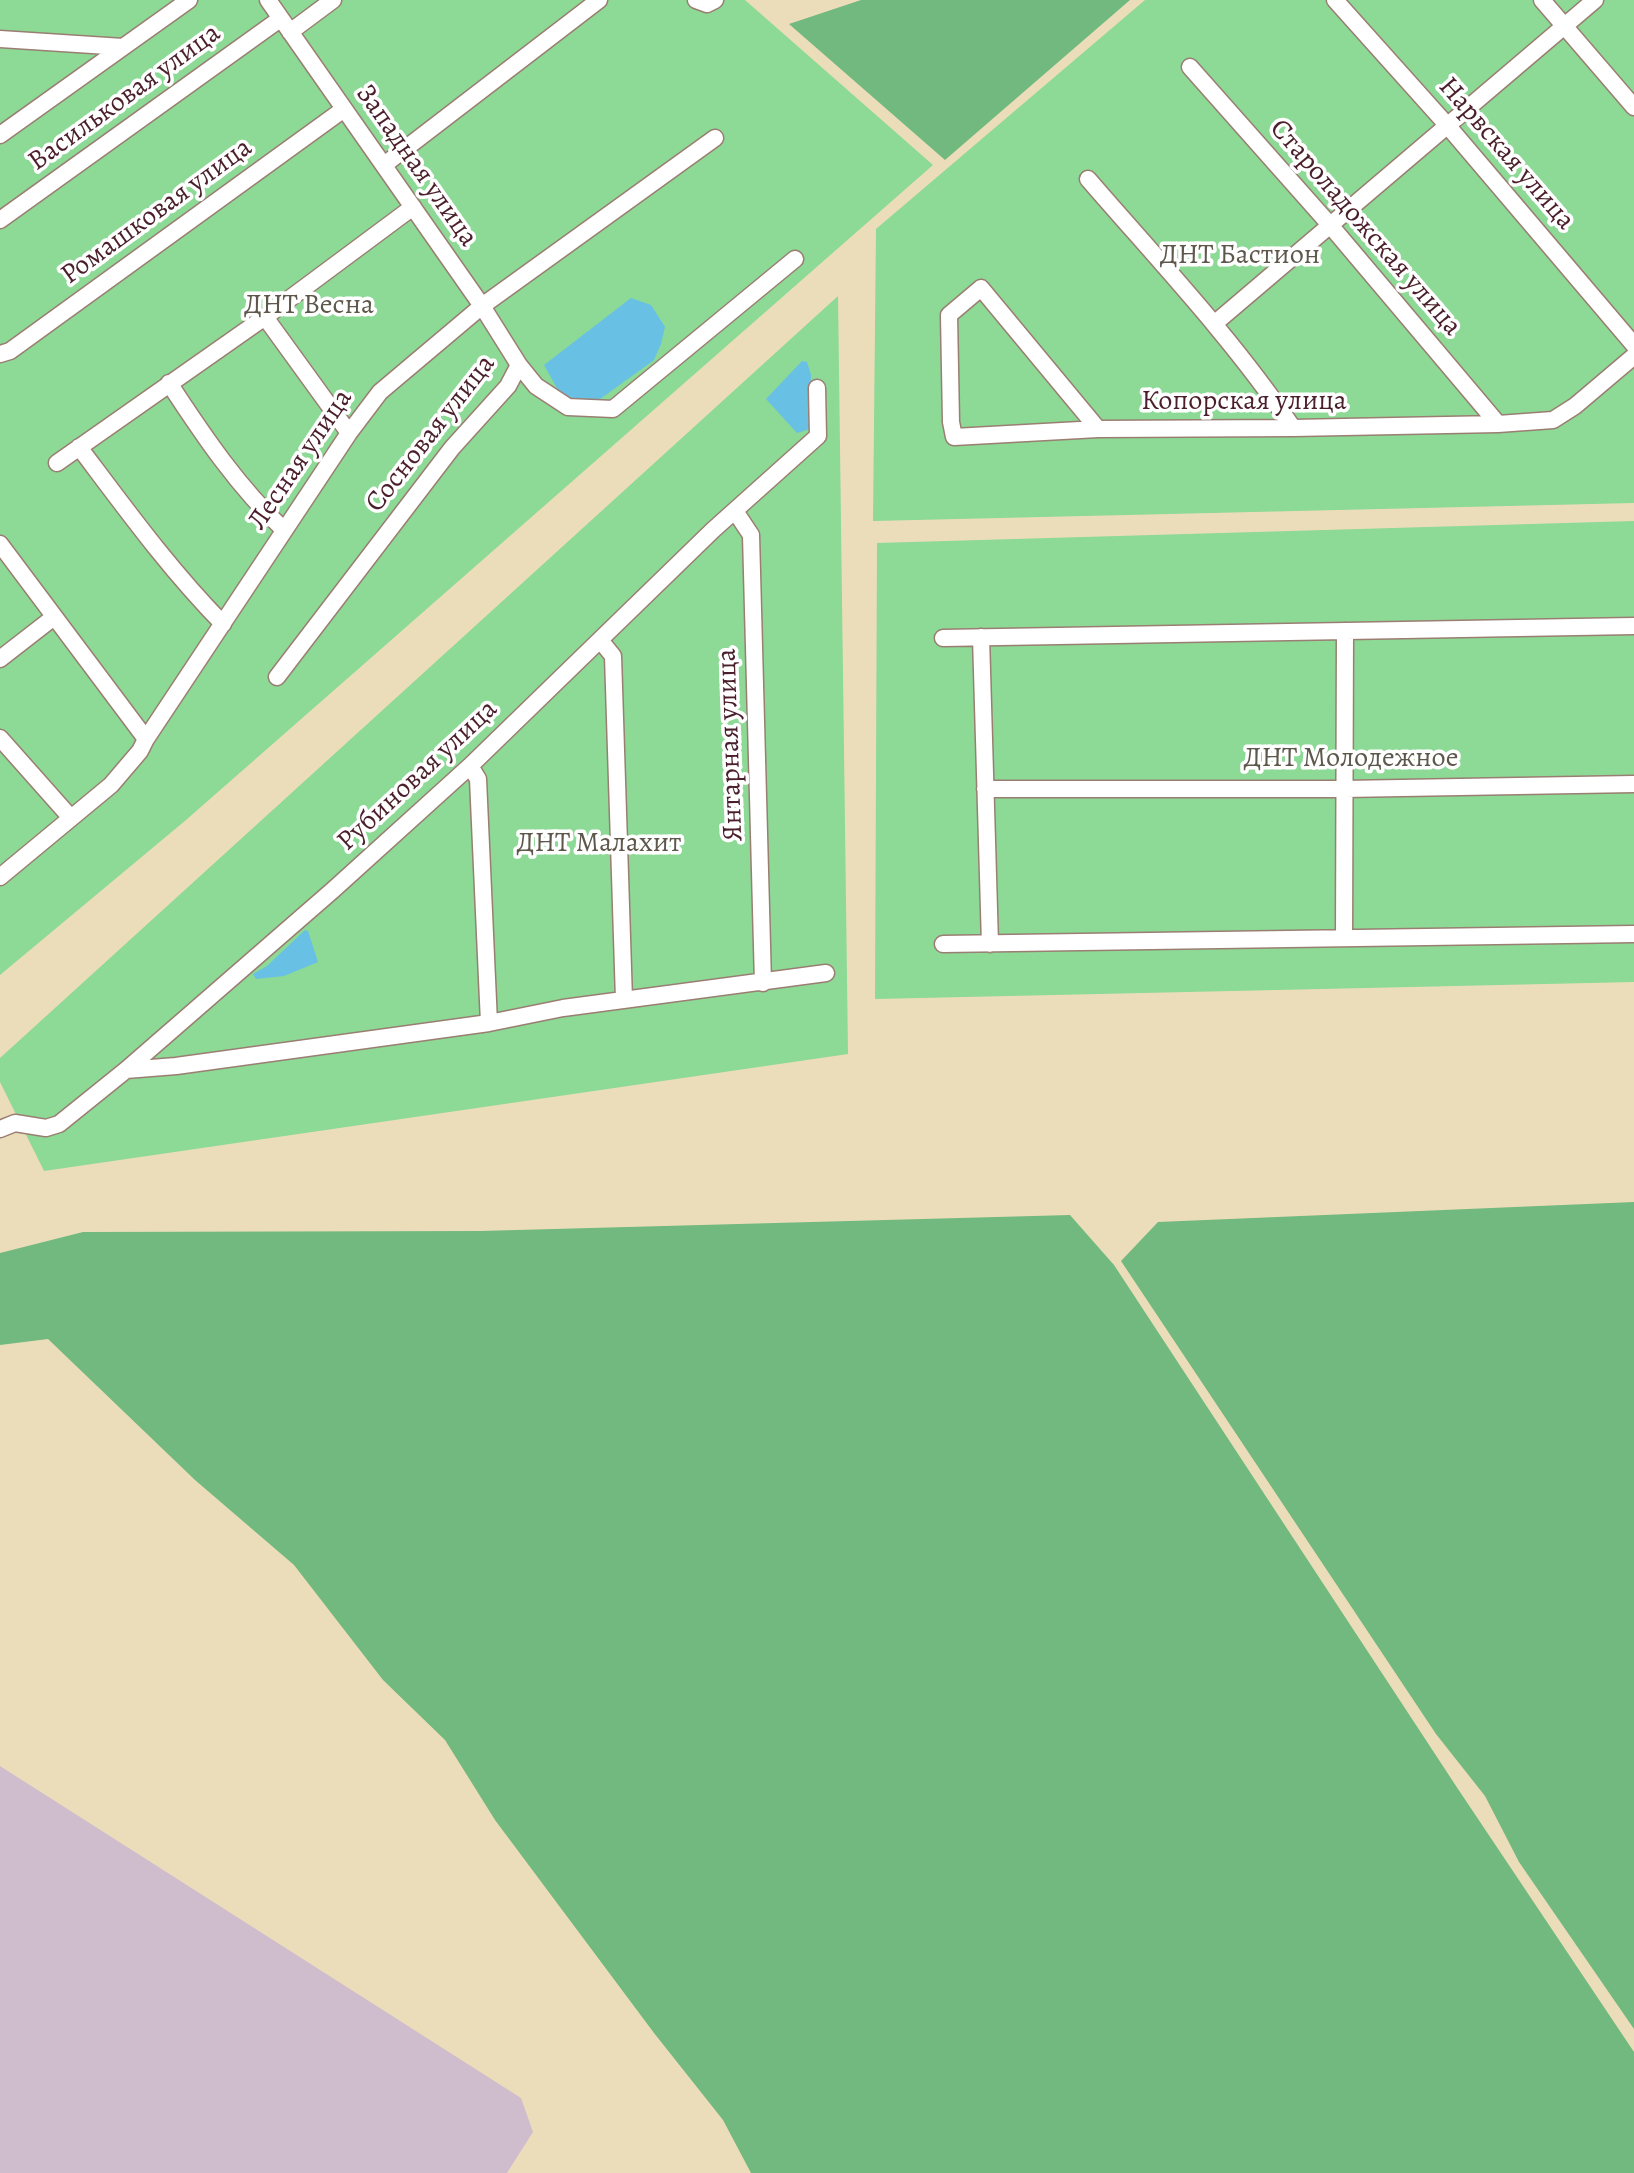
<!DOCTYPE html>
<meta charset="utf-8">
<style>
body{margin:0}
canvas{display:block;background:#ebddb9}
</style>
<canvas width="1634" height="2173"></canvas>
<script>
const g = document.querySelector('canvas').getContext('2d');
g.lineJoin = 'round';
function paint(path, color) { g.fillStyle = color; g.fill(path, 'evenodd'); }
function stroke(path, color, width, dash) { g.strokeStyle = color; g.lineWidth = width; g.lineCap = dash ? 'butt' : 'round'; g.setLineDash(dash || []); g.stroke(path); }
function label(font, color, halo, rows, align = 'center') {
  g.font = font + ' Alegreya,serif'; g.lineWidth = 7; g.setLineDash([]); g.textBaseline = 'middle'; g.strokeStyle = halo; g.fillStyle = color; for (const [text, x, y, turn = 0] of rows) {
    g.save(); g.translate(x, y); g.rotate((+turn || 0) * Math.PI / 180); g.textAlign = isNaN(turn) ? turn : align; if (halo) g.strokeText(text, 0, 0); g.fillText(text, 0, 0); g.restore();
  }
}
paint(new Path2D(`
 M 0,1766 L 521,2098 L 533,2132 L 507,2173 L 0,2173 Z`), '#cfbdce');
paint(new Path2D(`
 M 0,0 L 745,0 L 933,165 L 186,820 L 0,975 Z
 M 1145,0 L 1634,0 L 1634,503 L 873,521 L 876,229 Z
 M 838,296 L 848,1054 L 44,1171 L 0,1082 L 0,1058 Z
 M 1634,521 L 1634,982 L 875,999 L 877,543 Z`), '#8dd996');
paint(new Path2D(`
 M 861,0 L 1130,0 L 945,160 L 789,24 Z
 M 1634,1202 L 1634,2029 L 1519,1862 L 1485,1796 L 1436,1734 L 1121,1261 L 1158,1222 Z
 M 1070,1215 L 1114,1265 L 1458,1789 L 1634,2052 L 1634,2173 L 751,2173 L 723,2120 L 654,2033 L 495,1820 L 445,1740 L 383,1680 L 294,1565 L 195,1480 L 48,1339 L 0,1345 L 0,1253 L 83,1232 L 480,1231 Z`), '#72b97f');
paint(new Path2D(`
 M 631,298 L 651,305 L 665,327 L 661,344 L 654,360 L 596,402 L 579,402 L 559,392 L 544,365 Z
 M 802,361 L 807,362 L 811,375 L 810,429 L 797,433 L 766,399 Z
 M 305,930 L 308,931 L 318,962 L 284,976 L 256,979 L 253,974 L 267,966 Z`), '#68c1e5');
const minor = new Path2D(`
 M 268,0 L 482,306 L 519,365
 M 696,0 L 707,4 L 715,0
 M 1335,0 L 1447,125 L 1634,345
 M 1542,0 L 1634,107
 M 290,32 L 333,0
 M 0,39 L 123,47
 M 1190,67 L 1330,225 L 1498,424
 M 0,135 L 189,0
 M 384,165 L 599,0
 M 1088,179 C 1158,260 1233,339 1293,428
 M 0,220 L 280,19
 M 265,317 L 349,433
 M 1214,324 L 1595,0
 M 0,354 L 10,351 L 344,109
 M 169,383 C 203,435 238,487 284,530
 M 1098,429 L 981,288 L 949,315 L 951,422 L 954,437 L 1098,429 L 1293,428 L 1498,424 L 1553,420 L 1575,406 L 1634,356
 M 79,447 C 125,508 169,569 223,624
 M 57,463 L 265,317 L 413,207
 M 735,511 L 751,535 L 763,983
 M 0,544 L 146,739
 M 981,637 L 990,944
 M 943,638 L 1634,626
 M 600,640 L 613,656 L 624,1000
 M 0,659 L 54,617
 M 277,677 L 452,448 L 508,386 L 519,365 L 536,386 L 568,407 L 613,409 L 795,259
 M 0,738 L 71,818
 M 470,766 L 478,779 L 489,1023
 M 985,789 L 1344,789 L 1634,784
 M 0,877 L 111,785 L 140,751 L 146,739 L 349,433 L 380,392 L 482,306 L 715,138
 M 1344,938 L 1345,631
 M 943,944 L 1634,934
 M 126,1070 L 333,890 L 470,766 L 713,530 L 818,436 L 817,388
 M 0,1129 L 15,1123 L 46,1128 L 59,1124 L 126,1070 L 176,1066 L 489,1023 L 563,1008 L 826,973`);
stroke(minor, '#9a7e72', 19);
stroke(minor, '#fff', 16);
label('28px', '#4a1f2b', '#fff', [
 ["Васильковая улица",125,98,-36],
 ["Нарвская улица",1506,154,49],
 ["Западная улица",416,166,55],
 ["Ромашковая улица",157,212,-36],
 ["Староладожская улица",1365,228,49],
 ["Копорская улица",1244,402],
 ["Сосновая улица",431,434,-52],
 ["Лесная улица",301,460,-56],
 ["Янтарная улица",731,745,-92],
 ["Рубиновая улица",418,776,-43]
]);
label('28px', '#5e574b', '#fff', [
 ["ДНТ Бастион",1240,256],
 ["ДНТ Весна",309,306],
 ["ДНТ Молодежное",1351,759],
 ["ДНТ Малахит",599,844]
]);
</script>
